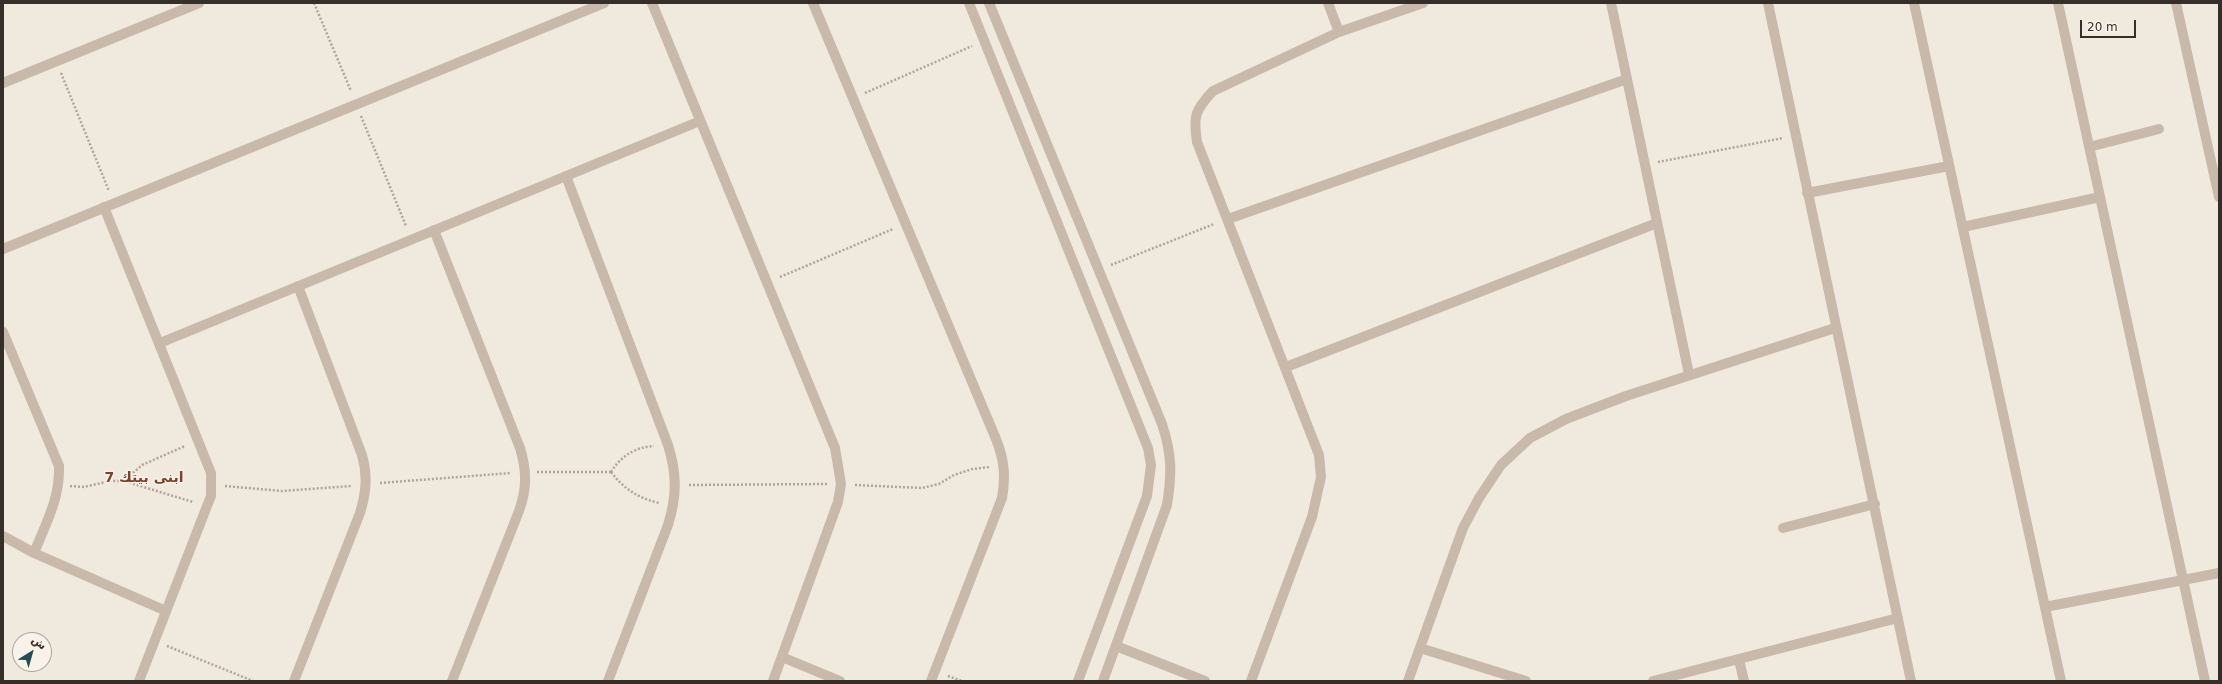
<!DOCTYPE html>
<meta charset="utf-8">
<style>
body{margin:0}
#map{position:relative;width:2222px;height:684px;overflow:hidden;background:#f0e9de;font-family:"DejaVu Sans",Vazirmatn,sans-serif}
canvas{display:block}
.frame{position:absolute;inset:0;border:4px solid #362e29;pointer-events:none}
.north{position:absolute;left:12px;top:632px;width:40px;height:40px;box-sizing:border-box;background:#f8f2ea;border:1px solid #aaa49d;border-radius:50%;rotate:37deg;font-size:11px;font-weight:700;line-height:16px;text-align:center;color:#362e29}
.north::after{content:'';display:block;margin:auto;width:14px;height:18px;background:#224e54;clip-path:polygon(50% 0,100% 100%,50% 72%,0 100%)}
.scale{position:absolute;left:2080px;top:20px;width:56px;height:18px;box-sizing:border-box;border:2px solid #362e29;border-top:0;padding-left:5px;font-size:12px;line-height:14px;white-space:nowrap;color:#362e29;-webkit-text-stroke:3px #f8f2ea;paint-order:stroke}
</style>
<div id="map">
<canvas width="2222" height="684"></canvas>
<div class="frame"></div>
<div class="north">ش</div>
<div class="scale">20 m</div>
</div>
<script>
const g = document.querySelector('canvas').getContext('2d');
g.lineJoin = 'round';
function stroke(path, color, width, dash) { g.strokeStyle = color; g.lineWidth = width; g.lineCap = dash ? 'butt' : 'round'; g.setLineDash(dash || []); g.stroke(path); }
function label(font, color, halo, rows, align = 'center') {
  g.font = font + ' "DejaVu Sans",Vazirmatn,sans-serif'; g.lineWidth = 3; g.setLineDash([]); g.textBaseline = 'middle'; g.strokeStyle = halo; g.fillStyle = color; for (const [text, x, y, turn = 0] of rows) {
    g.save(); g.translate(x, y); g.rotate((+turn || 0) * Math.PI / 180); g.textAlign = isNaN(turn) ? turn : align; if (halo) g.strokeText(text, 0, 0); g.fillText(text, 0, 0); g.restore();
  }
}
stroke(new Path2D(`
 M 314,3 L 351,91
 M 61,73 L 109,191
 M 865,93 L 972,46
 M 361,116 L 406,226
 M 1658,162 L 1783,138
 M 1111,265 L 1214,224
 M 780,277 L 893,229
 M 537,472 L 611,472
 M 611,472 C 624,489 638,498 659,503
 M 611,472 C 621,456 635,447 654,446
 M 124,481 L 142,465 L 185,446
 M 380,483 L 511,473
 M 689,485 L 828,484
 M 855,485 L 922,488 L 939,484 L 954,475 L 972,469 L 990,467
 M 70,486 L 84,487 L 110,481 L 124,481 L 193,502
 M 225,486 L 282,491 L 351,486
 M 167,646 L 253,681
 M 948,676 L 962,681`), '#b3a395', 2.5, [2, 2]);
stroke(new Path2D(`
 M 1783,528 L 1875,504`), '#c8b9aa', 10);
stroke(new Path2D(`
 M 652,3 L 835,448 L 841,484 L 838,502 L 773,681
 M 813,3 L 996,439 C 1004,459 1006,476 1002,498 L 931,681
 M 969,3 L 1148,448 L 1151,465 L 1147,496 L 1078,681
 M 989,3 L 1162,424 C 1172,454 1172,474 1167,505 L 1103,681
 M 1328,3 L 1339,32
 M 1611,3 L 1689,374
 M 1768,3 L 1911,681
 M 1914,3 L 2061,681
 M 2058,3 L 2205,681
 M 2176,3 L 2219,197
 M 3,83 L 199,3
 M 2089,147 L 2159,129
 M 566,176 L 668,445 C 677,474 677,496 668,525 L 608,681
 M 1807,193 L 1949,166
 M 104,207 L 211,473 L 211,496 L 207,506 L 139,681
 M 1228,219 L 1627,79
 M 1963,227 L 2100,197
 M 434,230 L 520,448 C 527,471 527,489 519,511 L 452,681
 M 3,249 L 604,3
 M 3,332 L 59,466 C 60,499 46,523 34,553
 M 160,343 L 700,121
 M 1286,367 L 1657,223
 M 3,536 L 34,553 L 166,611
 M 2045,607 L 2219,573
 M 1116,646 L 1205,681
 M 1420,648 L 1526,681
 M 782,657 L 840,681
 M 1739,660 L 1744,681
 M 294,681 L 360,513 C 366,493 368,476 362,455 L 298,286
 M 1251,681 L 1312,517 L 1321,477 L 1319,455 L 1197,142 C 1193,116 1195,110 1213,91 L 1339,32 L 1423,3
 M 1408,681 L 1463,528 L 1479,498 L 1501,465 L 1530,438 L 1566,419 L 1626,396 L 1835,328
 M 1653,681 L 1898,618`), '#c8b9aa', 10);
label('bold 14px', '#7e4229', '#f8f2ea', [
 ["ابنى بيتك 7",144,478]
]);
</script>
